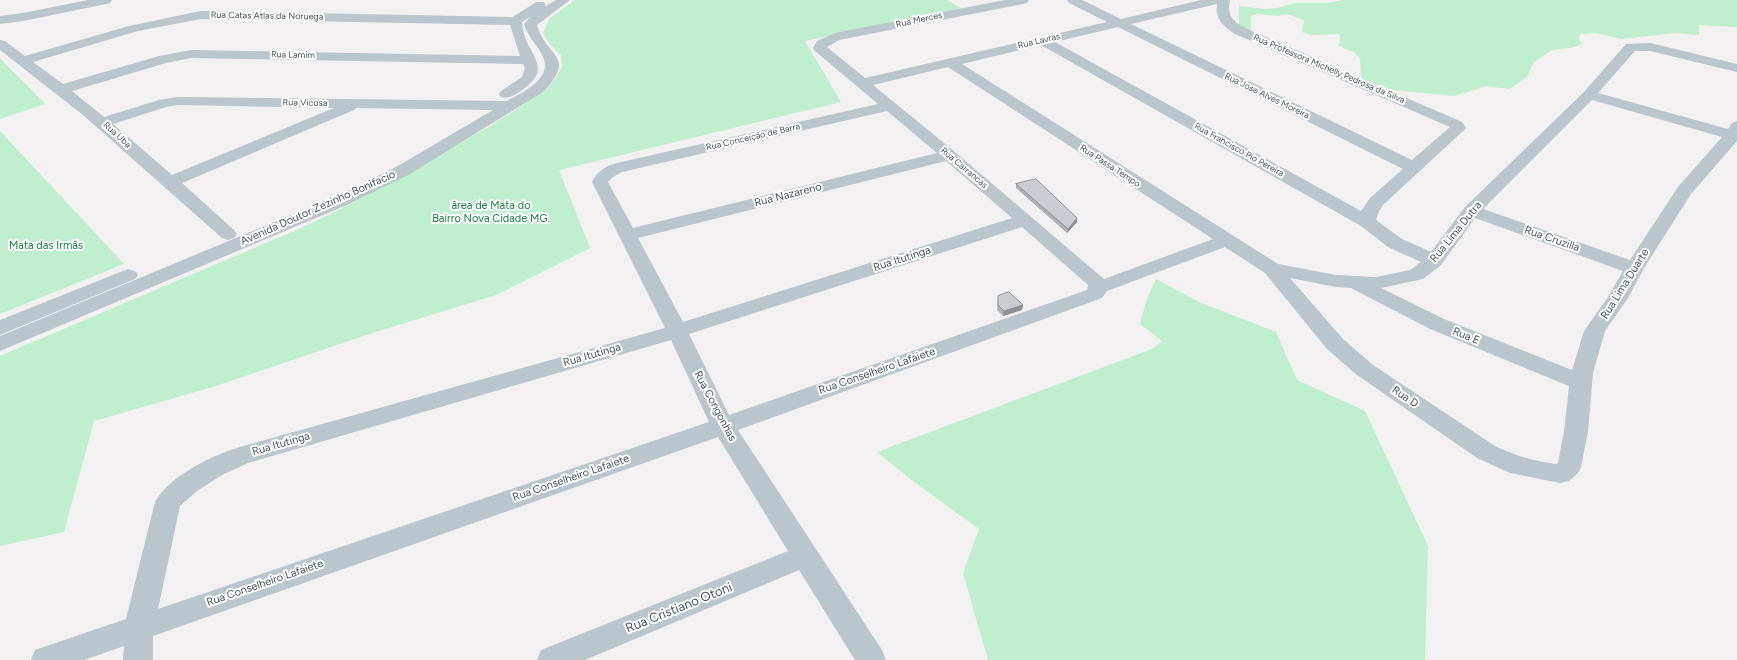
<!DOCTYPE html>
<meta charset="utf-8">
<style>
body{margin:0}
canvas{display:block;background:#f2f0f0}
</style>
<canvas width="1737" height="660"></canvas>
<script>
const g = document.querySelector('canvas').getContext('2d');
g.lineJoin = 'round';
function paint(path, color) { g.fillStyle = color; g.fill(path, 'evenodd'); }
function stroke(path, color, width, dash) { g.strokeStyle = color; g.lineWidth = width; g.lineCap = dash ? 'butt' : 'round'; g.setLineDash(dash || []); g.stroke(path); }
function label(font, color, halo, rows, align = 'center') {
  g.font = font + ' Figtree,sans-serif'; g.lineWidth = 4; g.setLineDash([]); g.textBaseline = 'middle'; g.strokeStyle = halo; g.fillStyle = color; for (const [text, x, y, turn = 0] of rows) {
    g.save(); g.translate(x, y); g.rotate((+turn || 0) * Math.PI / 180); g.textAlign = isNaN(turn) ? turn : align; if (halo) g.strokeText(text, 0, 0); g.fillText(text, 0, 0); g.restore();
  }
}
paint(new Path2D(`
 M 575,0 L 947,0 L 962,9 L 805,41 L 841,102 L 559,170 L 590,248 L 496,295 L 366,335 L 216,386 L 94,421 L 64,532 L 0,546 L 0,356 L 299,229 L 353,203 L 492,125 L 545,90 L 558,75 L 562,66 L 561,55 L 549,43 L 543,33 L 549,19 Z
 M 1343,0 L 1737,0 L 1737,27 L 1699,25 L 1699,35 L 1675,33 L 1621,39 L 1596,33 L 1581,34 L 1578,38 L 1582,44 L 1571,48 L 1552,50 L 1534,62 L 1527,77 L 1510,89 L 1483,86 L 1478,89 L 1454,96 L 1392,90 L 1361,78 L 1360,58 L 1354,52 L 1339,46 L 1340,34 L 1311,35 L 1302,32 L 1304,20 L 1287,14 C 1274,19 1263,11 1251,16 L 1251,31 L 1239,27 L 1239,6 L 1264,9 L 1277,8 L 1295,3 L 1327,3 Z
 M 0,58 L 45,104 L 0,119 Z
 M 0,131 L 124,264 L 0,314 Z
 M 1156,279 L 1201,303 L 1276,332 L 1297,380 L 1365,411 L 1428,546 L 1425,660 L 988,660 L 963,573 L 979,529 L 914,482 L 877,452 L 1152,349 L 1162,341 L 1140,324 L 1147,299 Z`), '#bfefce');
paint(new Path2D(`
 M 88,0 L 112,0 L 110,3 L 106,4 L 23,21 L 0,24 L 0,16 L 23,13 Z
 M 556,0 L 570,0 L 537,25 C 546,57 578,56 543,92 L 408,175 L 349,204 L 0,351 L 0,336 L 337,196 L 396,167 L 493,110 L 356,108 L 354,110 L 182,183 L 234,230 L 237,234 L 234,238 L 228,240 L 222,238 L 83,115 L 0,50 L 0,40 L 5,41 L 25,56 L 129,26 L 201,11 L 513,17 L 536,2 L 544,2 L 546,5 L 544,7 ZM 531,16 L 524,24 C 527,35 535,43 541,53 C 556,77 525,91 507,101 L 178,97 L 159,100 L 104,117 L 72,91 L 166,63 L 191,58 L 523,64 L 525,68 L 522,77 L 501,91 L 499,94 L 501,97 C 509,99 514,95 521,91 C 558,66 523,54 522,22 ZM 201,19 L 510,25 L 520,56 L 191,50 L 159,56 L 63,84 L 33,62 L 138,31 ZM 178,105 L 334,108 L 172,175 L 113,124 L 166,107 Z
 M 1005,0 L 1029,0 L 1027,3 L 1023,4 L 839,40 L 827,47 L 865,78 L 1107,22 L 1069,3 L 1067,0 L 1082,0 L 1121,19 L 1201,0 L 1230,0 C 1227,15 1232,21 1245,28 L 1462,122 L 1466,128 L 1463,131 L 1383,205 L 1379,211 L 1376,220 L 1402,239 L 1431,252 L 1465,207 L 1584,92 L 1626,44 L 1650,43 L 1737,64 L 1737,72 L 1650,51 L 1635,51 L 1598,93 L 1728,129 L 1732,123 L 1737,121 L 1737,141 L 1691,194 L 1644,268 L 1628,298 L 1605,331 L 1593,373 L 1588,431 L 1581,467 L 1578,473 L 1569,481 L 1560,483 L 1510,473 L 1477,458 L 1357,375 L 1327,349 L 1265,273 L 1225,247 L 1107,291 L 1102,298 L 738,430 L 882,650 L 886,660 L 855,660 L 799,570 L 585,660 L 537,660 L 541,650 L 788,551 L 718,437 L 153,636 L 153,660 L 123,660 L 124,646 L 84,660 L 31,660 L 35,650 L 126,619 L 155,502 C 169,476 213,455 240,447 L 665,328 L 592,182 C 598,171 605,166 617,163 L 878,104 L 815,51 L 813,48 L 817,41 L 835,33 ZM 1217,4 C 1215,19 1223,26 1235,34 L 1450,127 L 1412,160 L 1131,24 ZM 1118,27 L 1403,169 L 1370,198 L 1361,211 L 1055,42 ZM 1041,45 L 1361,226 L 1388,247 L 1421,262 L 1410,270 L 1376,277 L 1336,275 L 1278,264 L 962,64 ZM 948,67 L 1213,239 L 1104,279 L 955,152 L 873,85 ZM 1592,100 L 1722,137 L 1678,187 L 1630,260 L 1483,209 ZM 887,111 L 937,153 L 633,228 L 608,182 L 613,177 L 622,172 ZM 946,161 L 1012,218 L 683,322 L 638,238 ZM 1475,218 L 1623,271 L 1608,297 L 1584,331 L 1572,370 L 1444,319 L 1381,288 L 1423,279 L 1441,265 ZM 1022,227 L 1088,285 L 1087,290 L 729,415 L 689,334 ZM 1290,278 L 1336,287 L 1351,288 L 1430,329 L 1569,386 L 1564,431 L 1558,463 L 1556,464 C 1533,461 1516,456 1495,446 L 1373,365 L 1343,339 ZM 671,340 L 709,422 L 158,609 L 180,506 L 197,491 L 222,475 L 248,463 Z
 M 128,269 L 135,271 L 138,275 L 135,279 L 0,335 L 0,320 Z`), '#bbc5cc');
paint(new Path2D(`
 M 1016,184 L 1077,218 L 1077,222 L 1067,233 L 1016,188 Z
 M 998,296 L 1023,305 L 1022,310 L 1003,316 L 997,310 Z`), '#aeb0b5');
paint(new Path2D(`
 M 1077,218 L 1077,222 L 1067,233 L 1068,229 Z
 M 1023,305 L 1022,310 L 1003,316 L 1004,311 Z`), '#8d9093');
const building = new Path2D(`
 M 1036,179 L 1077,218 L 1068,229 L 1016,184 Z
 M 1009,292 L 1023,305 L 1004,311 L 998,305 L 998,296 Z`);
paint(building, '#cacdd2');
stroke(building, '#8d9093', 1);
label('9px', '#48545d', '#fff', [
 ["Rua Catas Atlas da Noruega",267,16,1],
 ["Rua Merces",919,20,-12],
 ["Rua Lavras",1039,41,-13],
 ["Rua Lamim",293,55,1],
 ["Rua Professora Michelly Pedrosa da Silva",1329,69,23],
 ["Rua Jose Alves Moreira",1267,96,26],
 ["Rua Vicosa",305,103,1],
 ["Rua Uba",117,135,42],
 ["Rua Conceição de Barra",753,137,-13],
 ["Rua Francisco Pio Pereira",1239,150,29],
 ["Rua Passa Tempo",1110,166,33],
 ["Rua Carrancas",964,168,40]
]);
label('11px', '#48545d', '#fff', [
 ["Rua Nazareno",788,195,-14],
 ["Avenida Doutor Zezinho Bonifacio",318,208,-24],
 ["Rua Lima Dutra",1456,232,-51],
 ["Rua Cruzilla",1552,239,19],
 ["Rua Itutinga",902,259,-18],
 ["Rua Lima Duarte",1625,284,-58],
 ["Rua E",1466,336,22],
 ["Rua Itutinga",592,355,-16],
 ["Rua Conselheiro Lafaiete",877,371,-19],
 ["Rua D",1405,397,34],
 ["Rua Congonhas",715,406,62],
 ["Rua Itutinga",281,444,-16],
 ["Rua Conselheiro Lafaiete",571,478,-19],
 ["Rua Conselheiro Lafaiete",265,583,-19]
]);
label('11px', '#187f45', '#fff', [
 ["ârea de Mata do",491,206],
 ["Bairro Nova Cidade MG.",491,219],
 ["Mata das Irmãs",46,246]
]);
label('13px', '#48545d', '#fff', [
 ["Rua Cristiano Otoni",679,608,-22]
]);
</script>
